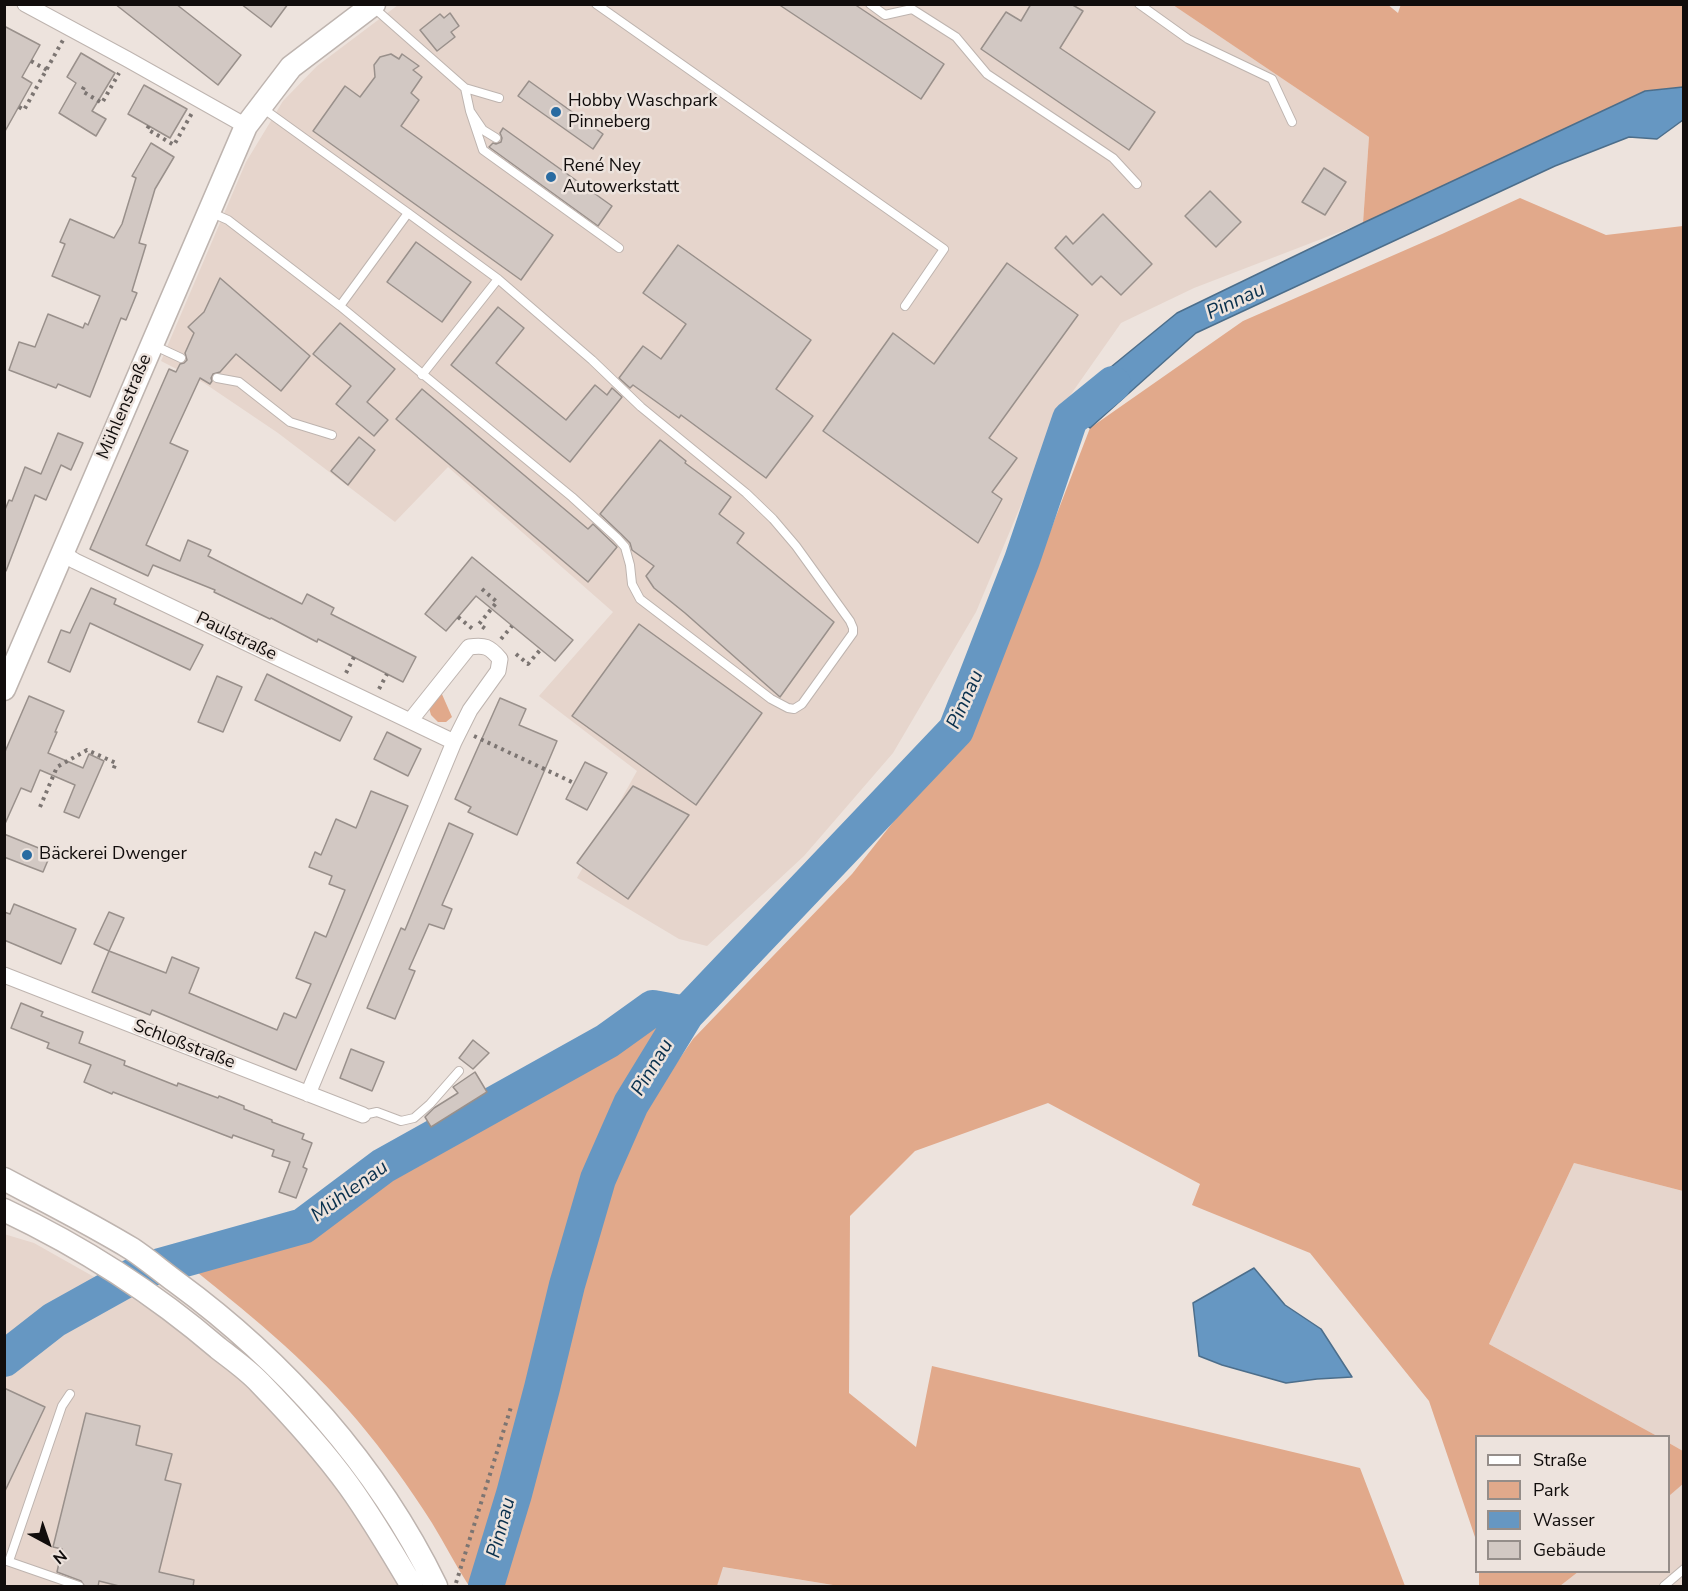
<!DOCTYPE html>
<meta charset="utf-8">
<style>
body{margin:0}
#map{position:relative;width:1688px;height:1591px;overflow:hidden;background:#ede3dd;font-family:"Nunito Sans",sans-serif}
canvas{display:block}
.frame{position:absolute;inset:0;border:6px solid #110d0c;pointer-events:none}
.legend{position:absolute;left:1475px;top:1435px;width:195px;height:138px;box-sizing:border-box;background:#ede3dd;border:2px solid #958d89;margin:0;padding:8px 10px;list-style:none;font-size:18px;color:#110d0c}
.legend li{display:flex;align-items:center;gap:12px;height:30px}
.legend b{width:30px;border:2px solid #958d89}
.north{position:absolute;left:18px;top:1513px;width:60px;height:60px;-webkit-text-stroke:4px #ede3dd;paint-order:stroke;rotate:140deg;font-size:16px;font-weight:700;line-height:24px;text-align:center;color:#110d0c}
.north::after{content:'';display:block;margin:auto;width:21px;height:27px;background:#110d0c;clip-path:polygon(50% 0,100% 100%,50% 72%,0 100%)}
</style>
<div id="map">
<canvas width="1688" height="1591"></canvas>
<div class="frame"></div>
<ul class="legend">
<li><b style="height:8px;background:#fff"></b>Straße</li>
<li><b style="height:16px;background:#e1a98b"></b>Park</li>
<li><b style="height:16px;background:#6697c2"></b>Wasser</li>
<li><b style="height:16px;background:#d2c8c3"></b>Gebäude</li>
</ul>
<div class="north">N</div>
</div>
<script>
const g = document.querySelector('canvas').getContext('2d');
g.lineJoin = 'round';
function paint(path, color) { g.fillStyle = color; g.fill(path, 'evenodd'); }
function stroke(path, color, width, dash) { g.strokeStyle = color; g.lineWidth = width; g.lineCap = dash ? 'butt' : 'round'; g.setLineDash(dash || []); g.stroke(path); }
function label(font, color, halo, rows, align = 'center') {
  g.font = font + ' "Nunito Sans",sans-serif'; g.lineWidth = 5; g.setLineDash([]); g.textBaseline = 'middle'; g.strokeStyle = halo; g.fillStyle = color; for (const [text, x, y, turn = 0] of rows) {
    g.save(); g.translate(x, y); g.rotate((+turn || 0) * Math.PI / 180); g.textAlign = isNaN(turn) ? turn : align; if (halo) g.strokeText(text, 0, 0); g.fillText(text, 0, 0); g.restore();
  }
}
paint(new Path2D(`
 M 398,5 L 1173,5 L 1369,137 L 1363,223 L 1194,288 L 1121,323 L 1062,407 L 976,612 L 893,753 L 804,856 L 707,946 L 679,939 L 577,878 L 637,771 L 539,696 L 613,612 L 448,467 L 395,522 L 278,433 L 204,383 L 161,361 L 246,162 L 283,101 L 317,66 Z
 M 1574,1163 L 1683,1191 L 1683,1451 L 1669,1443 L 1668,1436 L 1657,1436 L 1489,1344 Z
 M 4,1234 L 34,1243 L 135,1300 L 203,1347 L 264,1402 L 309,1450 L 349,1501 L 403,1586 L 5,1586 Z
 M 1683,1483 L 1683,1586 L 1560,1586 L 1578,1572 L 1668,1572 L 1669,1496 Z
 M 722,1567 L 839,1586 L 717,1586 Z`), '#e6d5cc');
paint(new Path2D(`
 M 1387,4 L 1398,13 L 1401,4 L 1683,5 L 1683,87 L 1645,91 L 1363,223 L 1369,137 L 1173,5 Z
 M 1520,198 L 1606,235 L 1683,226 L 1683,1191 L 1574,1163 L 1489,1344 L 1657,1436 L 1476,1436 L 1476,1540 L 1429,1401 L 1310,1253 L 1192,1205 L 1200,1184 L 1048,1103 L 915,1151 L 850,1216 L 849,1393 L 916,1447 L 932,1366 L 1360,1468 L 1405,1586 L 839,1586 L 723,1567 L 717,1586 L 469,1586 C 456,1566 445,1544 432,1523 C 409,1487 384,1452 357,1420 C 305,1358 244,1310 182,1260 L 303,1226 L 383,1166 L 607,1041 L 653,1008 L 686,1014 L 631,1104 L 600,1175 L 693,1039 L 852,874 L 947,754 L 1026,594 L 1090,428 L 1243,321 L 1442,234 Z
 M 441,692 L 452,717 L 446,722 L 438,722 L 431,715 L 429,708 Z
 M 1669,1443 L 1683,1451 L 1684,1483 L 1669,1496 Z
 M 1479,1572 L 1578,1572 L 1560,1586 L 1479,1586 Z`), '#e1a98b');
const water = new Path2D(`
 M 1683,87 L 1683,120 L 1657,139 L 1629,137 L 1555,166 L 1196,333 L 1090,428 L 1062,407 L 1177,313 L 1363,223 L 1645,91 Z
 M 1254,1268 L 1285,1305 L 1321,1329 L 1352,1377 L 1317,1379 L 1286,1383 L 1222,1365 L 1199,1356 L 1193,1303 Z`);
paint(water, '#6697c2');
stroke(water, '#4c6e8b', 1.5);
stroke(new Path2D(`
 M 4,1359 L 54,1320 L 142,1271 L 303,1226 L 383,1166 L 607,1041 L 653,1008 L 686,1014
 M 486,1586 L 514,1494 L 542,1388 L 567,1285 L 598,1179 L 631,1104 L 686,1014 L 956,730 L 1022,560 L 1070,419 L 1113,384`), '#6697c2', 36);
const building = new Path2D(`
 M 115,4 L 176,4 L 241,55 L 218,85 Z
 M 241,4 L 288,4 L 271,27 Z
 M 778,4 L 854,4 L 944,64 L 921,99 Z
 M 1031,4 L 1071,4 L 1083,11 L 1060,48 L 1155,112 L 1129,150 L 981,49 L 1006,12 L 1021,21 Z
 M 450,13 L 459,26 L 451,32 L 455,37 L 437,51 L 420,30 L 440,14 L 444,18 Z
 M 4,26 L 40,45 L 22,77 L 32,83 L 4,133 Z
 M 81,53 L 115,73 L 92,111 L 106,119 L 96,136 L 59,113 L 76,83 L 67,77 Z
 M 391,54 L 399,59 L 402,54 L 419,66 L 413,70 L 422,77 L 411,93 L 419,100 L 401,126 L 553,235 L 521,280 L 313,131 L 345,86 L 360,97 L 375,77 L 374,65 L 380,57 Z
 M 529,81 L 603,134 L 593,149 L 518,96 Z
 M 144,85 L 187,109 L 170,138 L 128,114 Z
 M 503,128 L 612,206 L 598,226 L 489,147 L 493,143 L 496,144 L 501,142 L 502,138 L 500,133 Z
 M 151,143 L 174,157 L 155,189 L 139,243 L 146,245 L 132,291 L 137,293 L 126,320 L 121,318 L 90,397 L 58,384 L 56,388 L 9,370 L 19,342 L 35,347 L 48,314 L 83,328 L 85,323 L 88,325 L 100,296 L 52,276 L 65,244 L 60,242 L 70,219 L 114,238 L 122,224 L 136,178 L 132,176 Z
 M 1324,168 L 1346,182 L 1325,215 L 1302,202 Z
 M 1210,191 L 1241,222 L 1216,247 L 1185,216 Z
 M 1103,214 L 1152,264 L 1121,295 L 1101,276 L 1092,285 L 1055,248 L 1066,236 L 1073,244 Z
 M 416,242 L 471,282 L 442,322 L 387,282 Z
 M 678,245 L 811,340 L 776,389 L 813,416 L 766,478 L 681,415 L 679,418 L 633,385 L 630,388 L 619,378 L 643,346 L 661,359 L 686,324 L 643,293 Z
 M 1007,263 L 1078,315 L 989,438 L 1017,458 L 992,492 L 1002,499 L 978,543 L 823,431 L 893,333 L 934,364 Z
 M 220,278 L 310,356 L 281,391 L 236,354 L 220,372 L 213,374 L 211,378 L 212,381 L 210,384 L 200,378 L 170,443 L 188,451 L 146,545 L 180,561 L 188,540 L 211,550 L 208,556 L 302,604 L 307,594 L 334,608 L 331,614 L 416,657 L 403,682 L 318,639 L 317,642 L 271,618 L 270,619 L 214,592 L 215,590 L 153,565 L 148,576 L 90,549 L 169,369 L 176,372 L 180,364 L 184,363 L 187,360 L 185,353 L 194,333 L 188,327 L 204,312 Z
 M 498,307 L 524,328 L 496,363 L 566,420 L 595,385 L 607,395 L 612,388 L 622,397 L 570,462 L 451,365 Z
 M 340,323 L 395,369 L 367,402 L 388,420 L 374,436 L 336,404 L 351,386 L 313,354 Z
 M 422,389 L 588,529 L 593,524 L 617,547 L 588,582 L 396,419 Z
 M 58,433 L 83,443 L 71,470 L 61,465 L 46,500 L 35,495 L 6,571 L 4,571 L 4,512 L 9,500 L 12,501 L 25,467 L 41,474 Z
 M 359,437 L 375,450 L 348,485 L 331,471 Z
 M 660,440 L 686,461 L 685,463 L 731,497 L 719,514 L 744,533 L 737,543 L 834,622 L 780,697 L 685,613 L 654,588 L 646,576 L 654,566 L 632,550 L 630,543 L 621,534 L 600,514 Z
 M 472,557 L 573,640 L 555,661 L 476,596 L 446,631 L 425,614 Z
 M 91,588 L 116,599 L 114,604 L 203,645 L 190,670 L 90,623 L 70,672 L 48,662 L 61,630 L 70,633 Z
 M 639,624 L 762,713 L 696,805 L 572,716 Z
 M 267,674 L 352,717 L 340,741 L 255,700 Z
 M 217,676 L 242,687 L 223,732 L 198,722 Z
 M 29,696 L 64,711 L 55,732 L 57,732 L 48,753 L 83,768 L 89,754 L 104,761 L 79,818 L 64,812 L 75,785 L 40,770 L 31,792 L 21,788 L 4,826 L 4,754 Z
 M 500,698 L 526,709 L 519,725 L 557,741 L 517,835 L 468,812 L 471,807 L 455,799 Z
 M 387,732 L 421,749 L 408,776 L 374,759 Z
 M 585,762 L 607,773 L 587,810 L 566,799 Z
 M 633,786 L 689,815 L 628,899 L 577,863 Z
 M 371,791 L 408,806 L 296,1070 L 152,1010 L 150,1015 L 92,992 L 109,951 L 166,973 L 172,957 L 199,968 L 189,993 L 277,1030 L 284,1013 L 296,1018 L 311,984 L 296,978 L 315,932 L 326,937 L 345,890 L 329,884 L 332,876 L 309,867 L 315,852 L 321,855 L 336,819 L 356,828 Z
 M 449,823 L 473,834 L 442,905 L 452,909 L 444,929 L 429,924 L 409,969 L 415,971 L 395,1019 L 367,1008 L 401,928 L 405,930 Z
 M 4,834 L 51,853 L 43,872 L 4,857 Z
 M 14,904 L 76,929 L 61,964 L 4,940 L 4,912 L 10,914 Z
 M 109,912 L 124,918 L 109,951 L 94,944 Z
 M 21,1003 L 43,1012 L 41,1016 L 83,1032 L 79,1043 L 125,1061 L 124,1065 L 177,1086 L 178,1083 L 218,1098 L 219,1096 L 244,1106 L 244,1109 L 272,1120 L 272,1122 L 304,1134 L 302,1139 L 312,1143 L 303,1167 L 307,1169 L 296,1198 L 279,1192 L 290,1162 L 272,1156 L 274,1150 L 233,1135 L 232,1138 L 113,1092 L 112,1094 L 84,1082 L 91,1065 L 47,1048 L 49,1043 L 11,1028 Z
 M 473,1040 L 489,1053 L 473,1069 L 459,1058 Z
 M 351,1049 L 384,1062 L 372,1091 L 340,1078 Z
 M 475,1072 L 487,1092 L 431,1127 L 425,1117 L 434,1108 L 458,1093 L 453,1087 Z
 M 4,1388 L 45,1407 L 4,1493 Z
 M 86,1413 L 140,1426 L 136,1445 L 172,1454 L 165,1480 L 181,1484 L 159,1572 L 194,1580 L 193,1587 L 123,1587 L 99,1581 L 98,1587 L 85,1587 L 81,1581 L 57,1572 L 62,1549 L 53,1547 Z`);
paint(building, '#d2c8c3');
stroke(building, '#99908b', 1.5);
const service = new Path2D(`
 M 596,4 L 944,249 L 905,306
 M 870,4 L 885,15 L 912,9 L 956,37 L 987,74 L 1113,158 L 1137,184
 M 1139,4 L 1188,39 L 1272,79 L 1292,122
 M 373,7 L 465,88 L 470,111 L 483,130 L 496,138
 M 465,88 L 499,98
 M 261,107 L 408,213
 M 470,111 L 483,150 L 619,248
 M 212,213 L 228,220 L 340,306 L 572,497 L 617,538 L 625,547 L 630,565 L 632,584 L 640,599 L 771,699 L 788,708 L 794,709 L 802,704 L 853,633 L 853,628 L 850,621 L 796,546 L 773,519 L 746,493 L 641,407 L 592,360 L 498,279 L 408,213 L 340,306
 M 153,345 L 181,358
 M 422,375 L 498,279
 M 217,378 L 239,382 L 290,422 L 332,435
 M 363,1115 L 377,1112 L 401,1121 L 414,1118 L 430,1104 L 459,1071
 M 7,1561 L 79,1586
 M 9,1561 L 62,1406 L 70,1394
 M 1664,1586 L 1684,1569`);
const minor = new Path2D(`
 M 25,4 L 127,59 L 246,126
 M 62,553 L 75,561 L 454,742 L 308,1094
 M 410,721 L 469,647 C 485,645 489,646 500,659 L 498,671 L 470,710 L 454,742
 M 4,975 L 363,1115`);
const secondary = new Path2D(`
 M 4,689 L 246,126 L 291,67 L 374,4
 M 4,1179 C 47,1202 91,1224 132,1249 C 147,1259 161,1271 176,1282 C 284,1361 377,1465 436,1586
 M 4,1210 C 80,1246 155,1294 218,1348 C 232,1359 248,1370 260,1383 C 291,1415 323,1450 349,1486 C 372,1518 392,1552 412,1586`);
stroke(service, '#beb4af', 10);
stroke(minor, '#beb4af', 17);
stroke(secondary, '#beb4af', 25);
stroke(new Path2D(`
 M 31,61 L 47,70
 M 84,87 L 82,91 L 102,103 L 119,73
 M 19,107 L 24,110 L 63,40
 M 149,126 L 147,129 L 174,145 L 192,113
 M 482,589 L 497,602 L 479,624 L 487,630
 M 458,617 L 474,630
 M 501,639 L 512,626
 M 516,654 L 528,664 L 541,649
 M 346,673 L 354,657
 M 379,689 L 387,674
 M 474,736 L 574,783
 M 40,807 L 57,767 L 87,750 L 116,763 L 112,772
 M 456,1583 L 511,1407`), '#7c7572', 4, [3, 4.5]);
stroke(service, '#fff', 8);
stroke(minor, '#fff', 15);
stroke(secondary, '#fff', 22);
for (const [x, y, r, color] of [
 [556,112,6,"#296ba1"],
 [551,177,6,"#296ba1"],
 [27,855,6,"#296ba1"]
]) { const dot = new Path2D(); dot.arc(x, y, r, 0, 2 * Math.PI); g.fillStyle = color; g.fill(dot); stroke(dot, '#ede3dd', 2); }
label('18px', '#110d0c', '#ede3dd', [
 ["Hobby Waschpark",568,102],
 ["Pinneberg",568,123],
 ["René Ney",563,167],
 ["Autowerkstatt",563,188],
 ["Bäckerei Dwenger",39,855]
], 'left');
label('18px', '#110d0c', '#ede3dd', [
 ["Mühlenstraße",125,407,-67],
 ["Paulstraße",236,637,26],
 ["Schloßstraße",184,1045,21]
]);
label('italic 20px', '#09304d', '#ede3dd', [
 ["Pinnau",1236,302,-25],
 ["Pinnau",966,700,-66],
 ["Pinnau",653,1068,-59],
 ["Mühlenau",350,1192,-36],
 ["Pinnau",502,1528,-75]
]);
</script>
